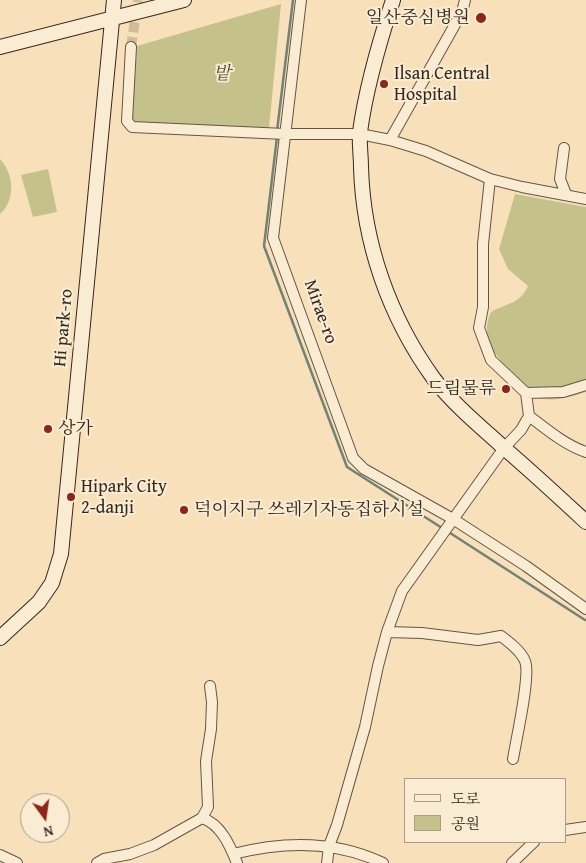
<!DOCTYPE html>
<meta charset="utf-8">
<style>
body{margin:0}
#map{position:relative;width:586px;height:863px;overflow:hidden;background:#f8e1ba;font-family:"Gentium Book Plus","Noto Serif KR",serif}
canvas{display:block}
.legend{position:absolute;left:404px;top:778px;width:162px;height:65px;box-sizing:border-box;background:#faecd2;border:1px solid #aa9e8a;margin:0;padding:6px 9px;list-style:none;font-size:15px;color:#31281f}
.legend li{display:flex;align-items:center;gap:10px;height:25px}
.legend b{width:25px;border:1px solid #aa9e8a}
.north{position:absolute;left:20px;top:793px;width:50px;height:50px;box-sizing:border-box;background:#faecd2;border:1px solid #aa9e8a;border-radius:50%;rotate:166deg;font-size:14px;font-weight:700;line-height:20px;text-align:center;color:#31281f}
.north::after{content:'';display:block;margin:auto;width:18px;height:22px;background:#8f2418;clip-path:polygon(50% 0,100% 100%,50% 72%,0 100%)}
</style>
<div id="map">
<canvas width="586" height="863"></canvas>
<ul class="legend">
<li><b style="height:6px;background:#faecd2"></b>도로</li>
<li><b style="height:14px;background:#c4c18b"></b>공원</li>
</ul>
<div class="north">N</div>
</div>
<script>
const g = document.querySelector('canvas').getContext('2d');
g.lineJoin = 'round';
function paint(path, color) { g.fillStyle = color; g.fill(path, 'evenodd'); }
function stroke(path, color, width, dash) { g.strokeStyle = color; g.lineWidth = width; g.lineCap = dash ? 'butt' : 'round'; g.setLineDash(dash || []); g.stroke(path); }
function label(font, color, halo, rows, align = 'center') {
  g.font = font + ' "Gentium Book Plus","Noto Serif KR",serif'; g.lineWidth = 4; g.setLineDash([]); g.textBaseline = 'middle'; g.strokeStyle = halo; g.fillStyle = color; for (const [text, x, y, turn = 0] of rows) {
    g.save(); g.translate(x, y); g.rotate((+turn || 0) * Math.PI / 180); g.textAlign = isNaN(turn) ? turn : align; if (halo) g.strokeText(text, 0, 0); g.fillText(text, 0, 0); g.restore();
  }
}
paint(new Path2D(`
 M 281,4 L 269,128 L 132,123 L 137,46 Z
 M 0,159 C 14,174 16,200 0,214 Z
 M 48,169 L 57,212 L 33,217 L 21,175 Z
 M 515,194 L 586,207 L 586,392 C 570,397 553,403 537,397 C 531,395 525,385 520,381 C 501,361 477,342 491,312 C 507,303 520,304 528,286 L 508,269 L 499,249 Z`), '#c4c18b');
stroke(new Path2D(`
 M 277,131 L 293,0
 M 277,137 L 264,246 L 347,467 L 442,528
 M 447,531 L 585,620`), '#728274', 2.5);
stroke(new Path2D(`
 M 131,47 L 138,0`), '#d0bc9b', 10, [10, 5]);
const street = new Path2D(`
 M 301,0 L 273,238 L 353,458 L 364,469 L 453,519 L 526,566 L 586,609
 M 131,47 L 127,121 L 132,127 L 285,134 L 360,134 L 390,140 L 426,151 L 490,179 L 522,187 L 586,199
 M 390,140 L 462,12 L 465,0
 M 564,148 L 560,179 L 566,194
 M 526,393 L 563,392 L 586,385
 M 529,416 C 546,429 565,445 586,452
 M 387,632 L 422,633 L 478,640 L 501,636 C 509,642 521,651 525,661 C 531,675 516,740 513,759
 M 202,818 C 221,824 230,846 237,863
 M 565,830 L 586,827
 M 233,854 C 284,841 335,840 383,863
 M 0,855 L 17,863
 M 97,863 L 104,859 L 130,854 L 154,845 L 202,818 L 208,807 L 206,761 L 211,729 L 212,702 L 210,686
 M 327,863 L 329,846 L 337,825 L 365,727 L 378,666 L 387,632 L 402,591 L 504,448 L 521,430 L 529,416 L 526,393 L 491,360 L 479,328 L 483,307 L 483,244 L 490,179
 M 512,863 L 534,842`);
const secondary = new Path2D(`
 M 393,0 C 379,43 366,87 360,132 C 359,143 361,155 361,167 C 363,242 389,317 434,379 C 454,405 480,426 504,448 C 532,472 559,497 586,522
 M 0,47 L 184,0
 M 0,638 L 39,602 L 52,583 L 61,554 L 114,0`);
stroke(street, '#635646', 12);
stroke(secondary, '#31281f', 16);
stroke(street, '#faecd2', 10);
stroke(secondary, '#faecd2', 14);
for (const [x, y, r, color] of [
 [481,18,6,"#8f2418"],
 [384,84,5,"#8f2418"],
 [506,389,5,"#8f2418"],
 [48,429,5,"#8f2418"],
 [71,497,5,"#8f2418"],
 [184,510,5,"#8f2418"]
]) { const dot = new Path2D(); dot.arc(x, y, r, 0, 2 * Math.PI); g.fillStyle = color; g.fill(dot); stroke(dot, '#faecd2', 2); }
label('18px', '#31281f', '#faecd2', [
 ["일산중심병원",470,18,"right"],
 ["Ilsan Central",394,74],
 ["Hospital",394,95],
 ["드림물류",496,389,"right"],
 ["상가",58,429],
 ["Hipark City",81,487],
 ["2-danji",81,508],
 ["덕이지구 쓰레기자동집하시설",194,510]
], 'left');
label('italic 18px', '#564e3a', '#faecd2', [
 ["밭",222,74]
]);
label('18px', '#31281f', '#faecd2', [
 ["Mirae-ro",320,312,70],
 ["Hi park-ro",64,328,-85]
]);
</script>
